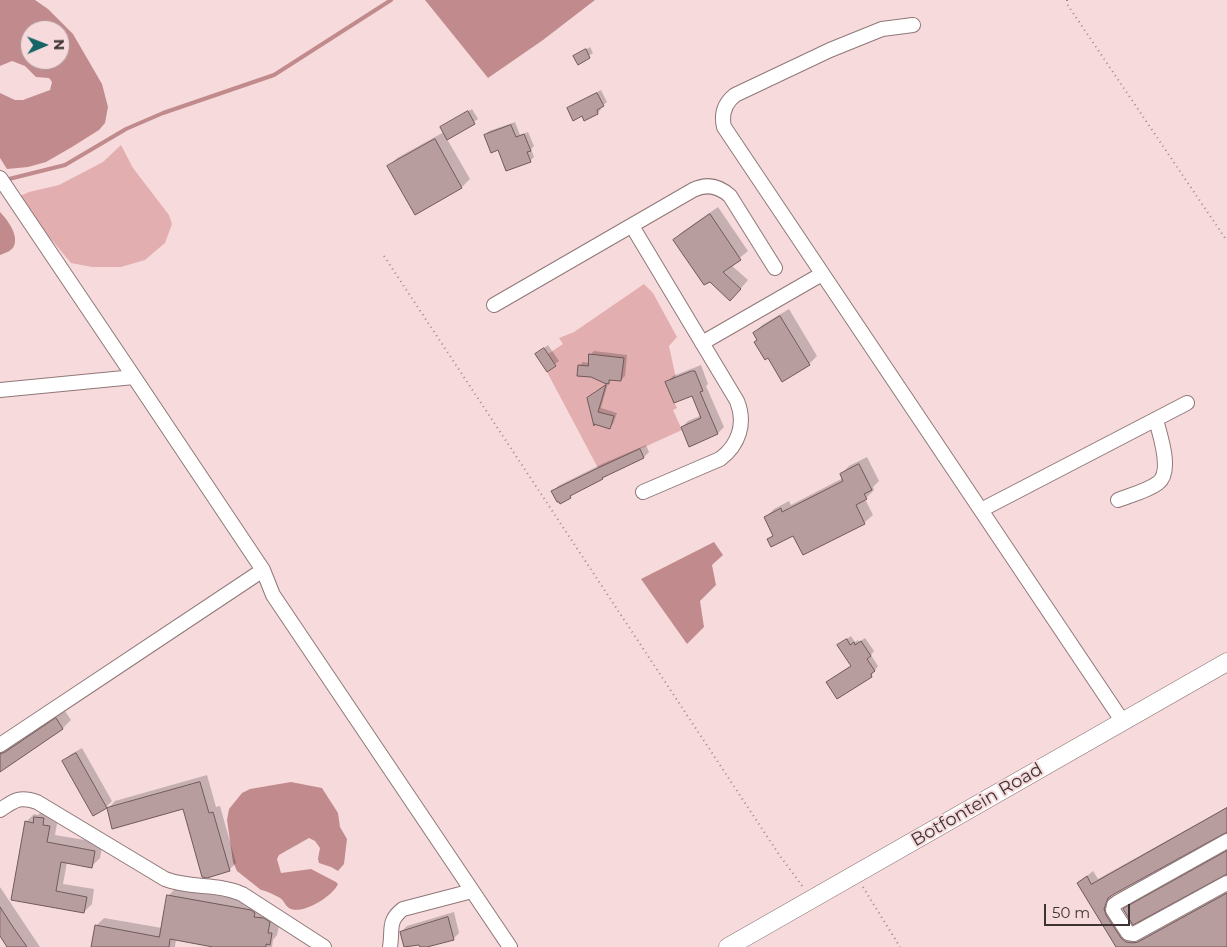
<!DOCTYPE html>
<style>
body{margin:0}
#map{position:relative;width:1227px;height:947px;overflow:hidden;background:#f7dbdc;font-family:Montserrat,sans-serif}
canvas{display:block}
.north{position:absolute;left:20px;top:20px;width:50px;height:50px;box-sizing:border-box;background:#f7dbdc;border:1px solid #ad9898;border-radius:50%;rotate:89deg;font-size:14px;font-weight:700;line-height:20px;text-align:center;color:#3e3333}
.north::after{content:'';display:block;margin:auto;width:18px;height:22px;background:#166566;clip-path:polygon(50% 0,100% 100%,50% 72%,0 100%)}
.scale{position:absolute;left:1044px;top:904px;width:86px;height:22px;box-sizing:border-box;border:2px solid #3e3333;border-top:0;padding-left:6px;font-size:15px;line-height:18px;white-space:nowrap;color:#3e3333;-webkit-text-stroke:4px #f7dbdc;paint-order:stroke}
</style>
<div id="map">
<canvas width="1227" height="947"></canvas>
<div class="north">N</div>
<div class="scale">50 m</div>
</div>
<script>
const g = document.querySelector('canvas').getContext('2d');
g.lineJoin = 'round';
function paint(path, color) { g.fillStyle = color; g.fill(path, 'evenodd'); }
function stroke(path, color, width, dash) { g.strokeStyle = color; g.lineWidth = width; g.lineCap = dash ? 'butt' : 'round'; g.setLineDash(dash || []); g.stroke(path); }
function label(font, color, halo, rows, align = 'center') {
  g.font = font + ' Montserrat,sans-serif'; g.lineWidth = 4; g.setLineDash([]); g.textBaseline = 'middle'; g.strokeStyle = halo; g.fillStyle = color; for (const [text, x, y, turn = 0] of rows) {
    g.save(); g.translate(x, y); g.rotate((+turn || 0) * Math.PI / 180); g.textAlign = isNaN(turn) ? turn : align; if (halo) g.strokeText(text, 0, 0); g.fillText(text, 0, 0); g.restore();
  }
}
paint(new Path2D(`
 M 121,145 L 133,168 L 169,215 L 172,224 L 165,243 L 145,260 L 121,267 L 92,267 L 71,263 L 35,220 L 20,196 L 29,192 L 59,185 L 103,162 Z
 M 644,284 L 653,293 L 677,337 L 669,346 L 676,378 L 665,382 L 677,408 L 673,410 L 682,430 L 598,468 L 547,372 L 556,366 L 548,354 L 563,344 L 559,338 L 574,332 Z`), '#e3aeb0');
paint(new Path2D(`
 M 0,0 L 35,0 L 48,9 L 73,34 L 102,84 L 108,107 L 105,123 L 99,130 L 72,147 L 46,162 L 28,167 L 7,169 L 0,158 L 0,93 L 15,100 L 23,100 L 50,90 L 52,82 L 49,78 L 36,77 L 25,66 L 12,61 L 0,66 ZM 30,30 L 60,30 L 60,60 L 30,60 Z
 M 425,0 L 595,0 L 543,40 L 488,78 Z
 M 0,212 C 7,219 19,235 14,246 C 12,251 5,253 0,255 Z
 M 714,542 L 723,555 L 712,565 L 716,585 L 700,601 L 704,627 L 687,644 L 641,579 Z
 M 291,782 L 322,788 L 338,813 L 340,827 L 347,839 L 344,864 L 338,871 L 331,867 L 319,863 L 318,859 L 320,848 L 315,841 L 309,838 L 279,855 L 277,859 L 281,873 L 311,869 L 336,882 L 338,884 C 333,896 304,914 291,909 C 285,907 285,901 280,898 C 275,895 267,891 261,890 L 237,871 L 233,862 L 227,820 L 229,809 L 242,793 L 250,789 Z`), '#c18b8e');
paint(new Path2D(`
 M 590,47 L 593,53 L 578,63 L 575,57 Z
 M 601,90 L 607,102 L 600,107 L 601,109 L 598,113 L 585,119 L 583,115 L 569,108 L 572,105 Z
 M 472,109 L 478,119 L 447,139 L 470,179 L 462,187 L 389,166 L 397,158 L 444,132 L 442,127 L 446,124 Z
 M 515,122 L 520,135 L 528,132 L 534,146 L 531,149 L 534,157 L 530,161 L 499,149 L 485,135 L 489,131 Z
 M 718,207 L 748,251 L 731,265 L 748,280 L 738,292 L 710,280 L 674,240 L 682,232 Z
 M 789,309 L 817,356 L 809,364 L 768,356 L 754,333 L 762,325 Z
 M 548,345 L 559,361 L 547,370 L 540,351 Z
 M 594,351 L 627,355 L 625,376 L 621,380 L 612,379 L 609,382 L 579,366 L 583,362 L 589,363 L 590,355 Z
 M 701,365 L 708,384 L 706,386 L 724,427 L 718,433 L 690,445 L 682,427 L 688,421 L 702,415 L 693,394 L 667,382 L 673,376 Z
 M 608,383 L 601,408 L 617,413 L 613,424 L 610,427 L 595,423 L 588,399 Z
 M 646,445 L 649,452 L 644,457 L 607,474 L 603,478 L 576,492 L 570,497 L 553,491 L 558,486 L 604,463 Z
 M 867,457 L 879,481 L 873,487 L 874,490 L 865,499 L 873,515 L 864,523 L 803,553 L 794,534 L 769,539 L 774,534 L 766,517 L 774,509 L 789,501 L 791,505 L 843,478 L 841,474 L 849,466 Z
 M 851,636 L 855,642 L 858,640 L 859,642 L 865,638 L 874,651 L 871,655 L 878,666 L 871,676 L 831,679 L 852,665 L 839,645 Z
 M 65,711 L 71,720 L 63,728 L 0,770 L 0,751 L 8,746 L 14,745 Z
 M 82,748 L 112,801 L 106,807 L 64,761 L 70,755 Z
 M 207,775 L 216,807 L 220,806 L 236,863 L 229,870 L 184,807 L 108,809 L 115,801 Z
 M 1227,807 L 1227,831 L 1111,895 L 1111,908 L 1139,937 L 1145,936 L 1227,891 L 1227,947 L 1118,947 L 1078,883 L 1093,871 L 1098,879 Z
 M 44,809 L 58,818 L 55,835 L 103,843 L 100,858 L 92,866 L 67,862 L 63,884 L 94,889 L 92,904 L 84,912 L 12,899 L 26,822 L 34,814 L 38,815 Z
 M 1227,850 L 1227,873 L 1125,909 L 1130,904 Z
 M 0,887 L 40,947 L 9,947 L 0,934 Z
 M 176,888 L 260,903 L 277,914 L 276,925 L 279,926 L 277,935 L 273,940 L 272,947 L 217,947 L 176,939 L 175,947 L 92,947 L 96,926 L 104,918 L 162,928 L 168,896 Z
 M 454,912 L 459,933 L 453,939 L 422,947 L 420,943 L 405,947 L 401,932 L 407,926 Z`), '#0003');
stroke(new Path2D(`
 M 5,180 L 65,165 L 126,129 L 163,113 L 274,75 L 391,0`), '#c18b8e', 4);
const building = new Path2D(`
 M 586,49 L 590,58 L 578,65 L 573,56 Z
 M 597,93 L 604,106 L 597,110 L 598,114 L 584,121 L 582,116 L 573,121 L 567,108 Z
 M 468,111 L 475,124 L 447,140 L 440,127 Z
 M 511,125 L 516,137 L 524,134 L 531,151 L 527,152 L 531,162 L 506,171 L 498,150 L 491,153 L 484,135 Z
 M 435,139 L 462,188 L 415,215 L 387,166 Z
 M 710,214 L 741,260 L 723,272 L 741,289 L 730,301 L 710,282 L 704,285 L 673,240 Z
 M 780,316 L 810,365 L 782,382 L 768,358 L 765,360 L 754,342 L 757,340 L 753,333 Z
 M 544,348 L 556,366 L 547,372 L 535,354 Z
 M 589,354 L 624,358 L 621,381 L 609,380 L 609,384 L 604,383 L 591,377 L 577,376 L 578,365 L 588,366 Z
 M 692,371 L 695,371 L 703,391 L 700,392 L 718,434 L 689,447 L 681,427 L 701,418 L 692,396 L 674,403 L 665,382 Z
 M 606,385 L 598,412 L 614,416 L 610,429 L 594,424 L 594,426 L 587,398 Z
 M 640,449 L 644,458 L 602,478 L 603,479 L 570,496 L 571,498 L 560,504 L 559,502 L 557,502 L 551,491 L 598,468 Z
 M 859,464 L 872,490 L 864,494 L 867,499 L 856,505 L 865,524 L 803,555 L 793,536 L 771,547 L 767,539 L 773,536 L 764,517 L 781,508 L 782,512 L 843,481 L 840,474 Z
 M 847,639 L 850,645 L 854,642 L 855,645 L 861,641 L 871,656 L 867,659 L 875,671 L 871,674 L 872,677 L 837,699 L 826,682 L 851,666 L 837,645 Z
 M 56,718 L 63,729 L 0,772 L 0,754 L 5,752 Z
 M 76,753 L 107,808 L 93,816 L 62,761 Z
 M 200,782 L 209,813 L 213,812 L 230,871 L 207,878 L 202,877 L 183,809 L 112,829 L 107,808 Z
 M 1227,808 L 1227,832 L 1114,894 L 1108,898 L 1104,909 L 1106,915 L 1121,938 L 1126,942 L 1133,943 L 1138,942 L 1227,893 L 1227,947 L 1116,947 L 1077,883 L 1087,876 L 1091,884 Z
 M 34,817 L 44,818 L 43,825 L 50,826 L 47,842 L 95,851 L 92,868 L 61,862 L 56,891 L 87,897 L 84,913 L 11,900 L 25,821 L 33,823 Z
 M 1227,851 L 1227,874 L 1133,925 L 1123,909 Z
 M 167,895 L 251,910 L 255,913 L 254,917 L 264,918 L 270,922 L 268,933 L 272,933 L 270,945 L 266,944 L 266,947 L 213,947 L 170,939 L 169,947 L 91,947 L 95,925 L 159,937 Z
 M 0,907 L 13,927 L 27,947 L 7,947 L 0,936 Z
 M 448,917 L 454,940 L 427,947 L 420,947 L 419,945 L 404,947 L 400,932 Z`);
paint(building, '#b79d9e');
stroke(building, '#70595a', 1);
const minor = new Path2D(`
 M 913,25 L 882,29 L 830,50 L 735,95 C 725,103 721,114 724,127 L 1123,722
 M 0,178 L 134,377
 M 632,226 L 737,401 C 746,423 739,445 720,459 L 643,492
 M 494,305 L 693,190 C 707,183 719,186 730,196 L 775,268
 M 702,343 L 822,274
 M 0,390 L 134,377 L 263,570 L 273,595 L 510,947
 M 1118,500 C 1131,495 1147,491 1158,483 C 1173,472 1160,435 1156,420
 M 981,510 L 1187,403
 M 0,745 L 263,570
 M 0,810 C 15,800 20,796 37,802 L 165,879 C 190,889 218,883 242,894 L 324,947
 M 1227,841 L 1118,902 L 1114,905 L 1113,910 L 1128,933 L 1134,934 L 1227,883
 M 390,947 C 393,930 387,921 403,909 L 472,891`);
const major = new Path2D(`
 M 728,947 L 1227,662`);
stroke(minor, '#907778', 16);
stroke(major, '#907778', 19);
stroke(new Path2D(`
 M 1067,0 L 1067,4 L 1227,241
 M 384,256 L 780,856 L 803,887
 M 863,887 L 900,947`), '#9c8889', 2, [1, 4]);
stroke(minor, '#fff', 14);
stroke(major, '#fff', 18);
label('18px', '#3e3333', '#f7dbdc', [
 ["Botfontein Road",977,805,-30]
]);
</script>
